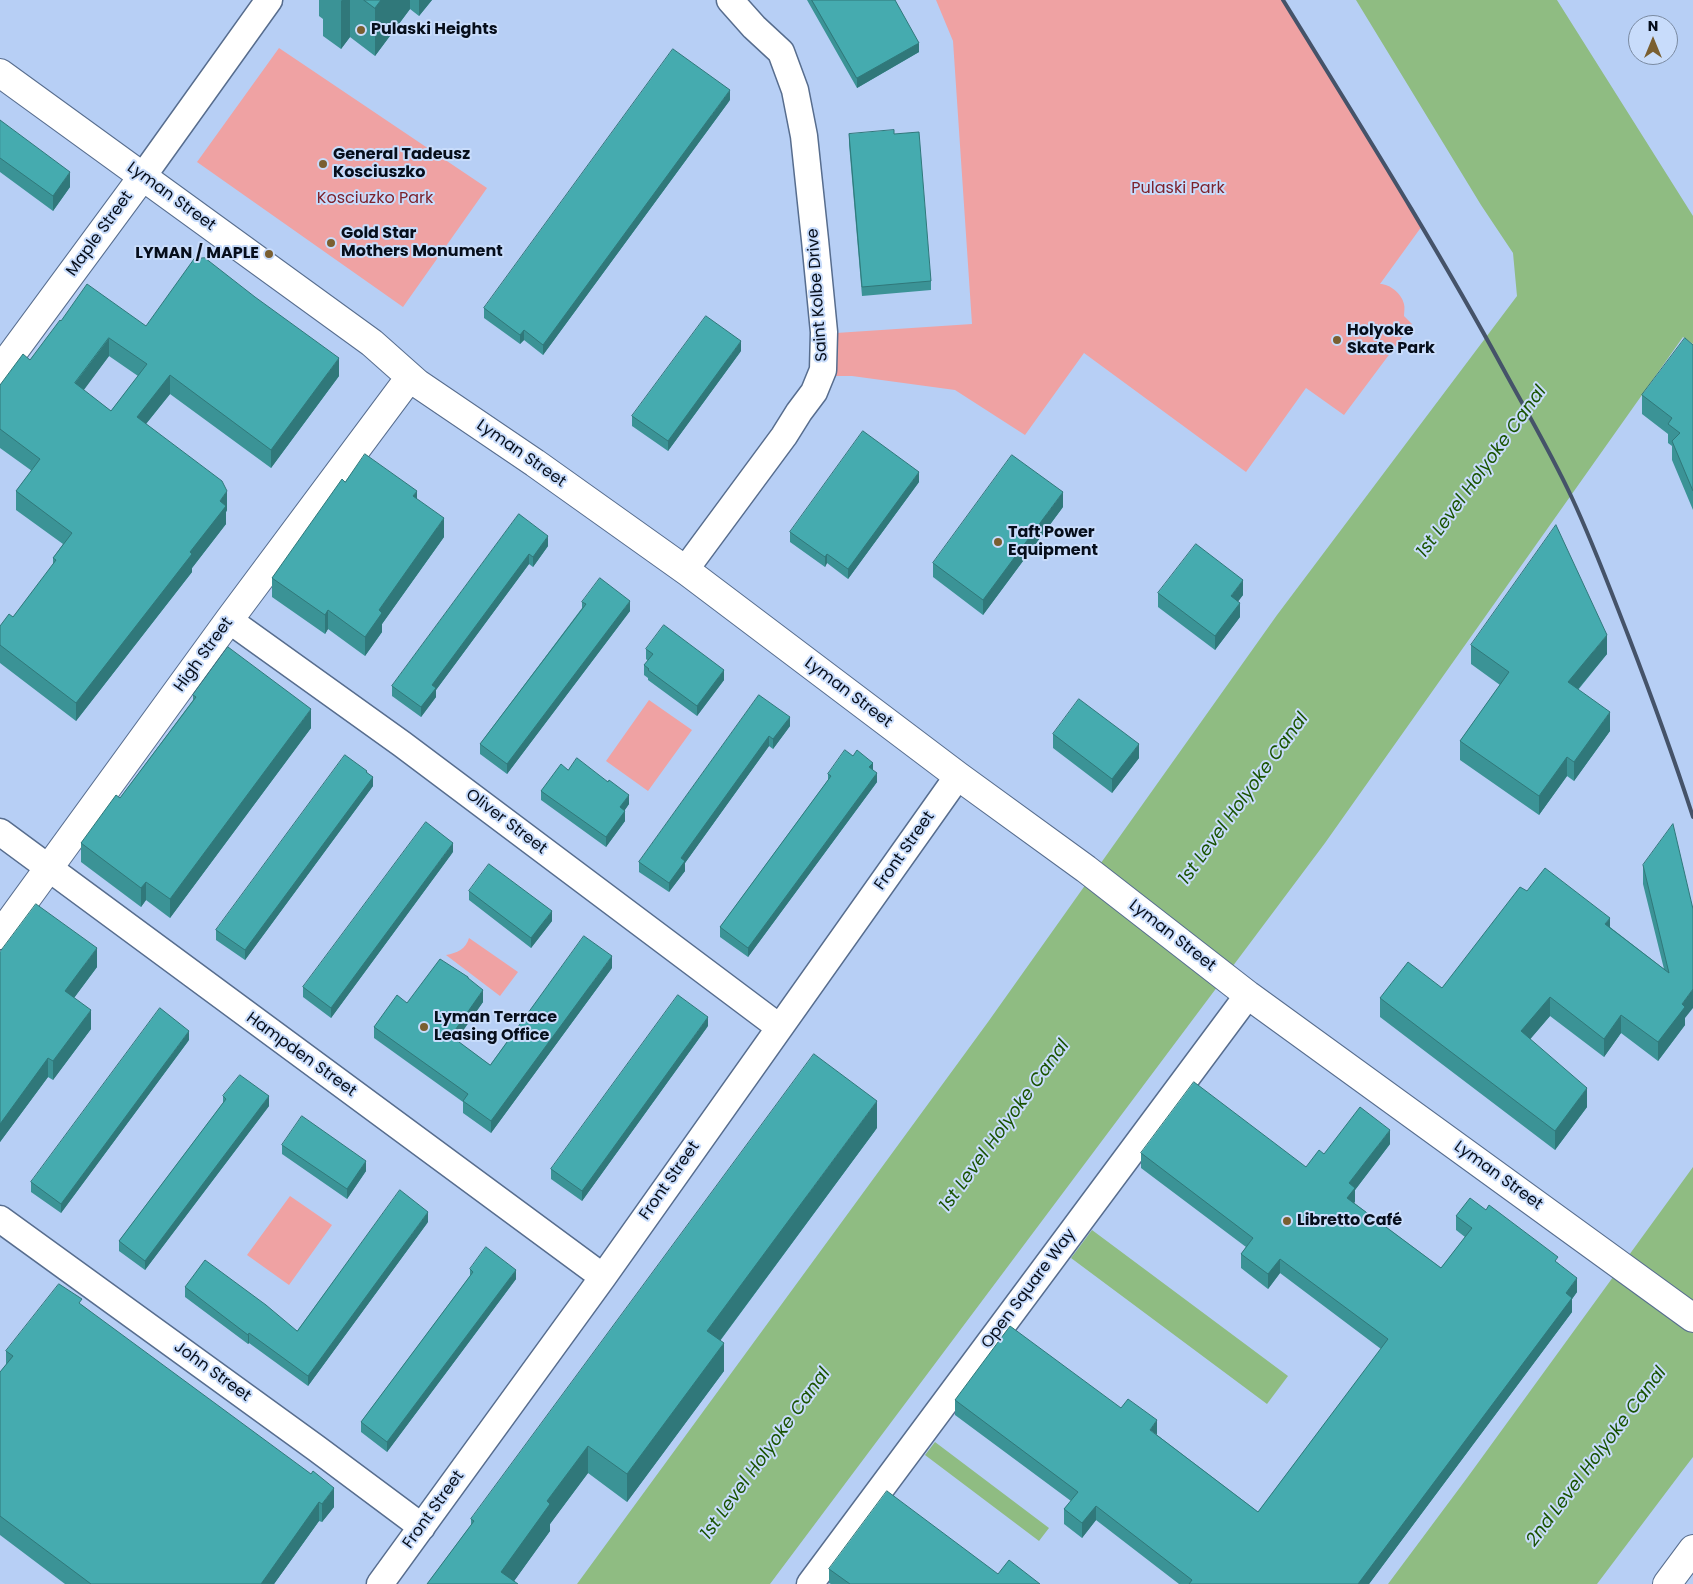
<!DOCTYPE html>
<meta charset="utf-8">
<style>
body{margin:0}
#map{position:relative;width:1693px;height:1584px;overflow:hidden;background:#b7cff5;font-family:Poppins,sans-serif}
canvas{display:block}
.north{position:absolute;left:1628px;top:15px;width:50px;height:50px;box-sizing:border-box;background:#c8dcfb;border:1px solid #7a8aa1;border-radius:50%;rotate:0deg;font-size:14px;font-weight:700;line-height:20px;text-align:center;color:#060e1b}
.north::after{content:'';display:block;margin:auto;width:18px;height:22px;background:#7a5f31;clip-path:polygon(50% 0,100% 100%,50% 72%,0 100%)}
</style>
<div id="map">
<canvas width="1693" height="1584"></canvas>
<div class="north">N</div>
</div>
<script>
const g = document.querySelector('canvas').getContext('2d');
g.lineJoin = 'round';
function paint(path, color) { g.fillStyle = color; g.fill(path, 'evenodd'); }
function stroke(path, color, width, dash) { g.strokeStyle = color; g.lineWidth = width; g.lineCap = dash ? 'butt' : 'round'; g.setLineDash(dash || []); g.stroke(path); }
function label(font, color, halo, rows, align = 'center') {
  g.font = font + ' Poppins,sans-serif'; g.lineWidth = 4; g.setLineDash([]); g.textBaseline = 'middle'; g.strokeStyle = halo; g.fillStyle = color; for (const [text, x, y, turn = 0] of rows) {
    g.save(); g.translate(x, y); g.rotate((+turn || 0) * Math.PI / 180); g.textAlign = isNaN(turn) ? turn : align; if (halo) g.strokeText(text, 0, 0); g.fillText(text, 0, 0); g.restore();
  }
}
paint(new Path2D(`
 M 936,0 L 1283,0 L 1422,226 L 1380,284 C 1390,284 1402,294 1404,304 C 1405,308 1404,312 1404,316 L 1412,324 L 1344,415 L 1306,388 L 1246,472 L 1084,353 L 1025,435 L 955,390 L 852,376 L 836,376 L 836,333 L 972,324 L 953,41 Z
 M 279,48 L 487,188 L 403,307 L 197,162 Z
 M 649,700 L 692,730 L 648,791 L 606,761 Z
 M 469,938 L 518,972 L 500,996 L 446,955 C 457,953 466,949 469,938 Z
 M 290,1196 L 332,1225 L 289,1285 L 247,1255 Z`), '#efa2a3');
paint(new Path2D(`
 M 1356,0 L 1557,0 L 1693,216 L 1693,344 L 1683,337 L 1325,843 L 770,1584 L 577,1584 L 988,1022 L 1277,615 L 1517,296 L 1513,253 L 1481,205 Z
 M 1693,1167 L 1693,1457 L 1683,1470 L 1597,1584 L 1388,1584 L 1467,1478 Z
 M 1092,1230 L 1288,1376 L 1267,1404 L 1071,1258 Z
 M 935,1442 L 1049,1528 L 1039,1541 L 925,1455 Z`), '#8fbc82');
const minor = new Path2D(`
 M 143,176 L 269,0
 M 685,570 L 784,436 L 799,412 L 814,392 L 823,370 L 824,332 L 815,240 L 804,136 L 795,90 L 781,52 L 754,27 L 730,0
 M 229,620 L 402,744 L 779,1027
 M 0,832 L 603,1277
 M 0,1219 L 316,1448 L 422,1527
 M 380,1584 L 603,1277 L 958,776
 M 810,1584 L 1248,995`);
const major = new Path2D(`
 M 0,73 L 372,343 L 417,383 L 535,463 L 688,572 L 958,776 L 1086,869 L 1248,995 L 1693,1318
 M 0,370 L 143,176
 M 0,935 L 229,620 L 410,377
 M 1667,1584 L 1693,1549`);
stroke(minor, '#576d8e', 29);
stroke(major, '#576d8e', 30);
stroke(minor, '#fff', 26);
stroke(major, '#fff', 28);
stroke(new Path2D(`
 M 1283,0 C 1359,123 1436,245 1505,372 C 1528,414 1552,455 1572,498 C 1593,543 1610,589 1628,635 C 1651,695 1673,755 1693,817`), '#455369', 4);
paint(new Path2D(`
 M 319,0 L 432,0 L 419,16 L 410,9 L 375,56 L 350,37 L 341,49 L 323,36 L 323,19 L 319,16 Z
 M 807,0 L 895,0 L 919,52 L 857,88 Z
 M 730,100 L 543,355 L 524,340 L 520,344 L 484,318 L 484,308 Z
 M 0,120 L 70,187 L 53,211 L 0,172 Z
 M 849,134 L 894,134 L 931,281 L 931,290 L 862,296 L 849,144 Z
 M 61,321 L 146,326 L 339,376 L 271,468 L 170,394 L 146,424 L 227,510 L 226,512 L 226,524 L 192,568 L 192,572 L 76,721 L 0,663 L 0,626 L 13,617 L 53,565 L 53,558 L 63,544 L 16,510 L 16,491 L 32,471 L 0,448 L 0,385 L 30,360 ZM 109,356 L 138,376 L 111,411 L 83,390 Z
 M 1693,345 L 1693,510 L 1672,460 L 1672,446 L 1668,443 L 1668,434 L 1642,414 L 1642,395 Z
 M 741,351 L 668,451 L 632,426 L 632,416 Z
 M 345,482 L 417,499 L 444,537 L 382,624 L 382,632 L 365,656 L 328,629 L 325,634 L 272,597 L 272,578 Z
 M 919,482 L 848,579 L 827,563 L 825,567 L 790,542 L 790,532 Z
 M 1063,507 L 983,615 L 933,577 L 933,563 Z
 M 519,514 L 548,546 L 533,567 L 529,564 L 436,690 L 436,697 L 421,717 L 392,696 L 392,686 Z
 M 1158,593 L 1243,595 L 1238,601 L 1240,617 L 1215,650 L 1158,607 Z
 M 582,602 L 630,611 L 507,774 L 480,754 L 480,744 L 582,608 Z
 M 1471,645 L 1607,654 L 1578,690 L 1610,731 L 1574,781 L 1567,776 L 1539,815 L 1460,760 L 1460,741 L 1500,685 L 1471,664 Z
 M 646,649 L 724,680 L 697,716 L 648,680 L 648,678 L 644,675 L 644,665 L 648,661 L 646,659 Z
 M 193,695 L 311,728 L 170,918 L 146,900 L 141,907 L 81,862 L 81,843 L 120,798 L 193,700 Z
 M 759,695 L 790,726 L 773,749 L 769,746 L 685,863 L 685,871 L 669,892 L 639,872 L 639,862 Z
 M 1053,734 L 1139,758 L 1112,793 L 1053,748 Z
 M 568,770 L 629,804 L 624,811 L 625,821 L 606,847 L 541,800 L 541,791 Z
 M 873,770 L 877,782 L 748,957 L 720,937 L 720,927 L 828,780 L 828,774 Z
 M 367,772 L 373,786 L 245,960 L 216,940 L 216,930 Z
 M 453,852 L 331,1018 L 303,997 L 303,987 Z
 M 1643,865 L 1685,1018 L 1685,1025 L 1658,1061 L 1621,1033 L 1604,1057 L 1550,1016 L 1530,1039 L 1587,1107 L 1555,1150 L 1380,1017 L 1380,998 L 1442,988 L 1527,891 L 1610,927 L 1664,969 L 1643,884 Z
 M 469,891 L 552,921 L 531,948 L 469,900 Z
 M 0,952 L 97,967 L 74,998 L 91,1029 L 53,1080 L 48,1077 L 0,1142 Z
 M 612,968 L 491,1133 L 463,1113 L 463,1102 L 374,1038 L 374,1027 L 407,1003 L 468,979 L 483,1002 L 456,1040 L 490,1065 Z
 M 708,1026 L 582,1201 L 551,1179 L 551,1169 Z
 M 189,1040 L 61,1213 L 31,1192 L 31,1182 Z
 M 223,1096 L 269,1106 L 145,1270 L 119,1251 L 119,1241 L 223,1103 Z
 M 877,1128 L 720,1341 L 724,1371 L 627,1502 L 588,1473 L 550,1524 L 550,1531 L 514,1581 L 427,1584 L 471,1525 L 471,1519 Z
 M 1390,1144 L 1355,1190 L 1354,1203 L 1441,1268 L 1465,1237 L 1456,1230 L 1456,1216 L 1558,1263 L 1577,1292 L 1572,1299 L 1572,1312 L 1369,1584 L 1179,1584 L 1096,1520 L 1082,1538 L 1064,1524 L 1064,1509 L 1071,1501 L 955,1415 L 955,1400 L 1157,1435 L 1258,1512 L 1381,1349 L 1280,1273 L 1268,1289 L 1241,1268 L 1241,1254 L 1246,1247 L 1141,1168 L 1141,1153 L 1306,1167 L 1324,1154 Z
 M 282,1145 L 366,1171 L 347,1199 L 282,1154 Z
 M 428,1222 L 308,1386 L 249,1343 L 248,1344 L 185,1297 L 185,1287 L 297,1331 Z
 M 470,1269 L 516,1279 L 387,1452 L 361,1432 L 361,1422 L 470,1276 Z
 M 82,1305 L 334,1507 L 322,1522 L 319,1521 L 274,1584 L 65,1584 L 0,1535 L 0,1372 L 6,1365 L 6,1351 Z
 M 829,1569 L 998,1574 L 1040,1584 L 831,1584 L 829,1583 Z`), '#3b9396');
paint(new Path2D(`
 M 342,0 L 350,0 L 350,37 L 341,49 L 341,1 Z
 M 381,0 L 410,0 L 410,9 L 375,56 L 375,8 Z
 M 419,0 L 432,0 L 419,16 Z
 M 919,43 L 919,52 L 857,88 L 857,78 Z
 M 730,90 L 730,100 L 543,355 L 543,345 Z
 M 70,172 L 70,187 L 53,211 L 53,196 Z
 M 524,330 L 524,340 L 520,344 L 520,335 Z
 M 109,338 L 109,356 L 75,402 L 75,383 Z
 M 741,341 L 741,351 L 668,451 L 668,441 Z
 M 339,358 L 339,376 L 271,468 L 271,450 Z
 M 170,375 L 170,394 L 137,435 L 137,417 Z
 M 919,472 L 919,482 L 848,579 L 848,569 Z
 M 227,491 L 227,510 L 226,512 L 226,524 L 192,568 L 192,572 L 76,721 L 76,703 Z
 M 417,491 L 417,510 L 413,496 Z
 M 1063,492 L 1063,507 L 983,615 L 983,600 Z
 M 444,518 L 444,537 L 382,624 L 382,632 L 365,656 L 365,637 L 379,610 Z
 M 548,536 L 548,546 L 533,567 L 533,557 Z
 M 529,554 L 529,564 L 436,690 L 436,697 L 421,717 L 421,707 L 432,685 Z
 M 827,554 L 827,563 L 825,567 L 825,557 Z
 M 1243,580 L 1243,595 L 1231,611 L 1231,596 Z
 M 630,601 L 630,611 L 507,774 L 507,764 Z
 M 1240,603 L 1240,617 L 1215,650 L 1215,636 Z
 M 328,610 L 328,629 L 325,634 L 325,615 Z
 M 1607,635 L 1607,654 L 1568,701 L 1568,682 Z
 M 724,670 L 724,680 L 697,716 L 697,706 Z
 M 311,709 L 311,728 L 170,918 L 170,899 Z
 M 1610,712 L 1610,731 L 1574,781 L 1574,762 Z
 M 790,717 L 790,726 L 773,749 L 773,739 Z
 M 769,736 L 769,746 L 685,863 L 685,871 L 669,892 L 669,883 L 681,858 Z
 M 1139,744 L 1139,758 L 1112,793 L 1112,779 Z
 M 1567,757 L 1567,776 L 1539,815 L 1539,796 Z
 M 873,763 L 873,772 L 869,767 Z
 M 877,773 L 877,782 L 748,957 L 748,948 Z
 M 373,777 L 373,786 L 245,960 L 245,950 Z
 M 629,795 L 629,804 L 620,817 L 620,807 Z
 M 625,811 L 625,821 L 606,847 L 606,837 Z
 M 453,843 L 453,852 L 331,1018 L 331,1008 Z
 M 146,882 L 146,900 L 141,907 L 141,888 Z
 M 552,911 L 552,921 L 531,948 L 531,938 Z
 M 1610,918 L 1610,936 L 1605,924 Z
 M 97,948 L 97,967 L 65,1010 L 65,991 Z
 M 612,956 L 612,968 L 491,1133 L 491,1121 Z
 M 1693,989 L 1693,1008 L 1685,1018 L 1685,1025 L 1658,1061 L 1658,1042 L 1682,1004 Z
 M 483,990 L 483,1002 L 451,1048 L 451,1036 Z
 M 1550,997 L 1550,1016 L 1521,1050 L 1521,1031 Z
 M 91,1010 L 91,1029 L 53,1080 L 53,1061 Z
 M 1621,1015 L 1621,1033 L 1604,1057 L 1604,1039 Z
 M 708,1017 L 708,1026 L 582,1201 L 582,1191 Z
 M 189,1031 L 189,1040 L 61,1213 L 61,1204 Z
 M 48,1058 L 48,1077 L 0,1142 L 0,1124 Z
 M 1587,1088 L 1587,1107 L 1555,1150 L 1555,1131 Z
 M 269,1096 L 269,1106 L 145,1270 L 145,1261 Z
 M 877,1101 L 877,1128 L 707,1358 L 707,1331 Z
 M 1390,1130 L 1390,1144 L 1355,1190 L 1355,1202 L 1347,1212 L 1347,1198 L 1349,1183 Z
 M 366,1161 L 366,1171 L 347,1199 L 347,1189 Z
 M 428,1212 L 428,1222 L 308,1386 L 308,1376 Z
 M 1280,1259 L 1280,1273 L 1268,1289 L 1268,1274 Z
 M 516,1270 L 516,1279 L 387,1452 L 387,1442 Z
 M 1577,1278 L 1577,1292 L 1572,1299 L 1572,1312 L 1369,1584 L 1358,1584 Z
 M 249,1333 L 249,1343 L 248,1344 L 248,1335 Z
 M 724,1343 L 724,1371 L 627,1502 L 627,1474 Z
 M 1157,1420 L 1157,1435 L 1150,1430 Z
 M 588,1446 L 588,1473 L 550,1524 L 550,1531 L 512,1584 L 501,1572 L 547,1501 Z
 M 334,1488 L 334,1507 L 322,1522 L 322,1504 Z
 M 319,1502 L 319,1521 L 274,1584 L 261,1584 Z
 M 1096,1506 L 1096,1520 L 1082,1538 L 1082,1523 Z`), '#30787a');
const building = new Path2D(`
 M 364,0 L 381,0 L 375,8 Z
 M 812,0 L 895,0 L 919,43 L 857,78 Z
 M 673,49 L 730,90 L 543,345 L 524,330 L 520,335 L 484,308 Z
 M 0,120 L 70,172 L 53,196 L 0,158 Z
 M 894,130 L 894,134 L 919,132 L 931,281 L 862,287 L 849,134 Z
 M 205,258 L 255,297 L 339,358 L 271,450 L 170,375 L 137,417 L 222,481 L 227,491 L 220,501 L 226,506 L 190,552 L 192,554 L 76,703 L 0,645 L 0,626 L 9,614 L 13,617 L 56,560 L 53,558 L 72,533 L 16,491 L 40,459 L 0,429 L 0,385 L 23,354 L 30,360 L 60,320 L 61,321 L 87,284 L 146,326 L 194,259 ZM 109,338 L 147,364 L 111,411 L 75,383 Z
 M 706,316 L 741,341 L 668,441 L 632,416 Z
 M 1685,338 L 1693,345 L 1693,491 L 1672,441 L 1680,433 L 1668,424 L 1672,418 L 1642,395 Z
 M 863,431 L 919,472 L 848,569 L 827,554 L 825,557 L 790,532 Z
 M 365,454 L 417,491 L 413,496 L 444,518 L 379,610 L 382,613 L 365,637 L 328,610 L 325,615 L 272,578 L 342,479 L 345,482 Z
 M 1012,455 L 1063,492 L 983,600 L 933,563 Z
 M 519,514 L 548,536 L 533,557 L 529,554 L 432,685 L 436,688 L 421,707 L 392,686 Z
 M 1556,525 L 1607,635 L 1568,682 L 1610,712 L 1574,762 L 1567,757 L 1539,796 L 1460,741 L 1509,672 L 1471,645 Z
 M 1196,544 L 1243,580 L 1231,596 L 1240,603 L 1215,636 L 1158,593 Z
 M 600,578 L 630,601 L 507,764 L 480,744 L 586,604 L 582,602 Z
 M 664,625 L 724,670 L 697,706 L 648,670 L 649,669 L 644,665 L 653,654 L 646,649 Z
 M 228,647 L 311,709 L 170,899 L 146,882 L 141,888 L 81,843 L 116,795 L 120,798 L 196,697 L 193,695 Z
 M 759,695 L 790,717 L 773,739 L 769,736 L 681,858 L 685,861 L 669,883 L 639,862 Z
 M 1079,699 L 1139,744 L 1112,779 L 1053,734 Z
 M 845,750 L 853,756 L 857,750 L 873,763 L 869,767 L 877,773 L 748,948 L 720,927 L 831,776 L 828,774 Z
 M 345,755 L 367,771 L 366,772 L 373,777 L 245,950 L 216,930 Z
 M 577,758 L 608,782 L 609,780 L 629,795 L 620,807 L 625,811 L 606,837 L 541,791 L 561,764 L 568,770 Z
 M 426,822 L 453,843 L 331,1008 L 303,987 Z
 M 1673,824 L 1693,909 L 1693,989 L 1682,1004 L 1685,1007 L 1658,1042 L 1621,1015 L 1604,1039 L 1550,997 L 1521,1031 L 1587,1088 L 1555,1131 L 1380,998 L 1408,962 L 1442,988 L 1520,887 L 1527,891 L 1545,868 L 1610,918 L 1605,924 L 1669,973 L 1643,865 Z
 M 489,864 L 552,911 L 531,938 L 469,891 Z
 M 36,904 L 97,948 L 65,991 L 91,1010 L 53,1061 L 48,1058 L 0,1124 L 0,952 Z
 M 584,936 L 612,956 L 491,1121 L 463,1101 L 468,1094 L 374,1027 L 397,995 L 407,1003 L 440,959 L 468,977 L 468,978 L 483,990 L 451,1036 L 490,1065 Z
 M 678,995 L 708,1017 L 582,1191 L 551,1169 Z
 M 160,1008 L 189,1031 L 61,1204 L 31,1182 Z
 M 814,1054 L 877,1101 L 707,1331 L 724,1343 L 627,1474 L 588,1446 L 547,1501 L 550,1504 L 501,1572 L 518,1584 L 427,1584 L 474,1521 L 471,1519 Z
 M 240,1075 L 269,1096 L 145,1261 L 119,1241 L 226,1099 L 223,1096 Z
 M 1194,1082 L 1306,1167 L 1319,1150 L 1324,1154 L 1360,1107 L 1390,1130 L 1349,1183 L 1355,1188 L 1347,1198 L 1441,1268 L 1472,1228 L 1456,1216 L 1470,1198 L 1486,1210 L 1489,1205 L 1558,1257 L 1555,1261 L 1577,1278 L 1566,1293 L 1572,1298 L 1358,1584 L 1189,1584 L 1192,1580 L 1096,1506 L 1082,1523 L 1064,1509 L 1078,1492 L 955,1400 L 1010,1326 L 1121,1408 L 1128,1399 L 1157,1420 L 1150,1430 L 1258,1512 L 1388,1339 L 1280,1259 L 1268,1274 L 1241,1254 L 1253,1238 L 1141,1153 Z
 M 302,1116 L 366,1161 L 347,1189 L 282,1145 Z
 M 400,1190 L 428,1212 L 308,1376 L 249,1333 L 248,1335 L 185,1287 L 205,1260 L 266,1305 L 297,1331 Z
 M 486,1247 L 516,1270 L 387,1442 L 361,1422 L 473,1272 L 470,1269 Z
 M 59,1284 L 82,1299 L 79,1303 L 311,1474 L 313,1471 L 334,1488 L 322,1504 L 319,1502 L 261,1584 L 91,1584 L 0,1516 L 0,1372 L 13,1356 L 6,1351 Z
 M 887,1491 L 998,1574 L 1009,1560 L 1040,1584 L 850,1584 L 829,1569 Z`);
paint(building, '#45abaf');
stroke(building, '#30787a', 1);
for (const [x, y, r, color] of [
 [361,30,5,"#7a5f31"],
 [323,164,5,"#7a5f31"],
 [331,243,5,"#7a5f31"],
 [269,254,5,"#7a5f31"],
 [1337,340,5,"#7a5f31"],
 [998,542,5,"#7a5f31"],
 [424,1027,5,"#7a5f31"],
 [1287,1221,5,"#7a5f31"]
]) { const dot = new Path2D(); dot.arc(x, y, r, 0, 2 * Math.PI); g.fillStyle = color; g.fill(dot); stroke(dot, '#c8dcfb', 2); }
label('bold 16px', '#060e1b', '#c8dcfb', [
 ["Pulaski Heights",371,30],
 ["General Tadeusz",333,155],
 ["Kosciuszko",333,173],
 ["Gold Star",341,234],
 ["Mothers Monument",341,252],
 ["LYMAN / MAPLE",259,254,"right"],
 ["Holyoke",1347,331],
 ["Skate Park",1347,349],
 ["Taft Power",1008,533],
 ["Equipment",1008,551],
 ["Lyman Terrace",434,1018],
 ["Leasing Office",434,1036],
 ["Libretto Café",1297,1221]
], 'left');
label('16px', '#7c222c', '#c8dcfb', [
 ["Pulaski Park",1178,189],
 ["Kosciuzko Park",375,199]
]);
label('16px', '#060e1b', '#c8dcfb', [
 ["Lyman Street",171,197,36],
 ["Maple Street",100,234,-54],
 ["Saint Kolbe Drive",818,295,-94],
 ["Lyman Street",521,454,35],
 ["High Street",204,655,-54],
 ["Lyman Street",848,693,37],
 ["Oliver Street",506,822,37],
 ["Front Street",905,851,-55],
 ["Lyman Street",1172,936,38],
 ["Hampden Street",301,1055,36],
 ["Lyman Street",1498,1176,36],
 ["Front Street",670,1181,-55],
 ["Open Square Way",1029,1289,-53],
 ["John Street",212,1372,36],
 ["Front Street",434,1510,-54]
]);
label('italic 18px', '#195200', '#c8dcfb', [
 ["1st Level Holyoke Canal",1482,472,-54],
 ["1st Level Holyoke Canal",1244,799,-54],
 ["1st Level Holyoke Canal",1005,1126,-54],
 ["1st Level Holyoke Canal",766,1454,-54],
 ["2nd Level Holyoke Canal",1597,1457,-53]
]);
</script>
